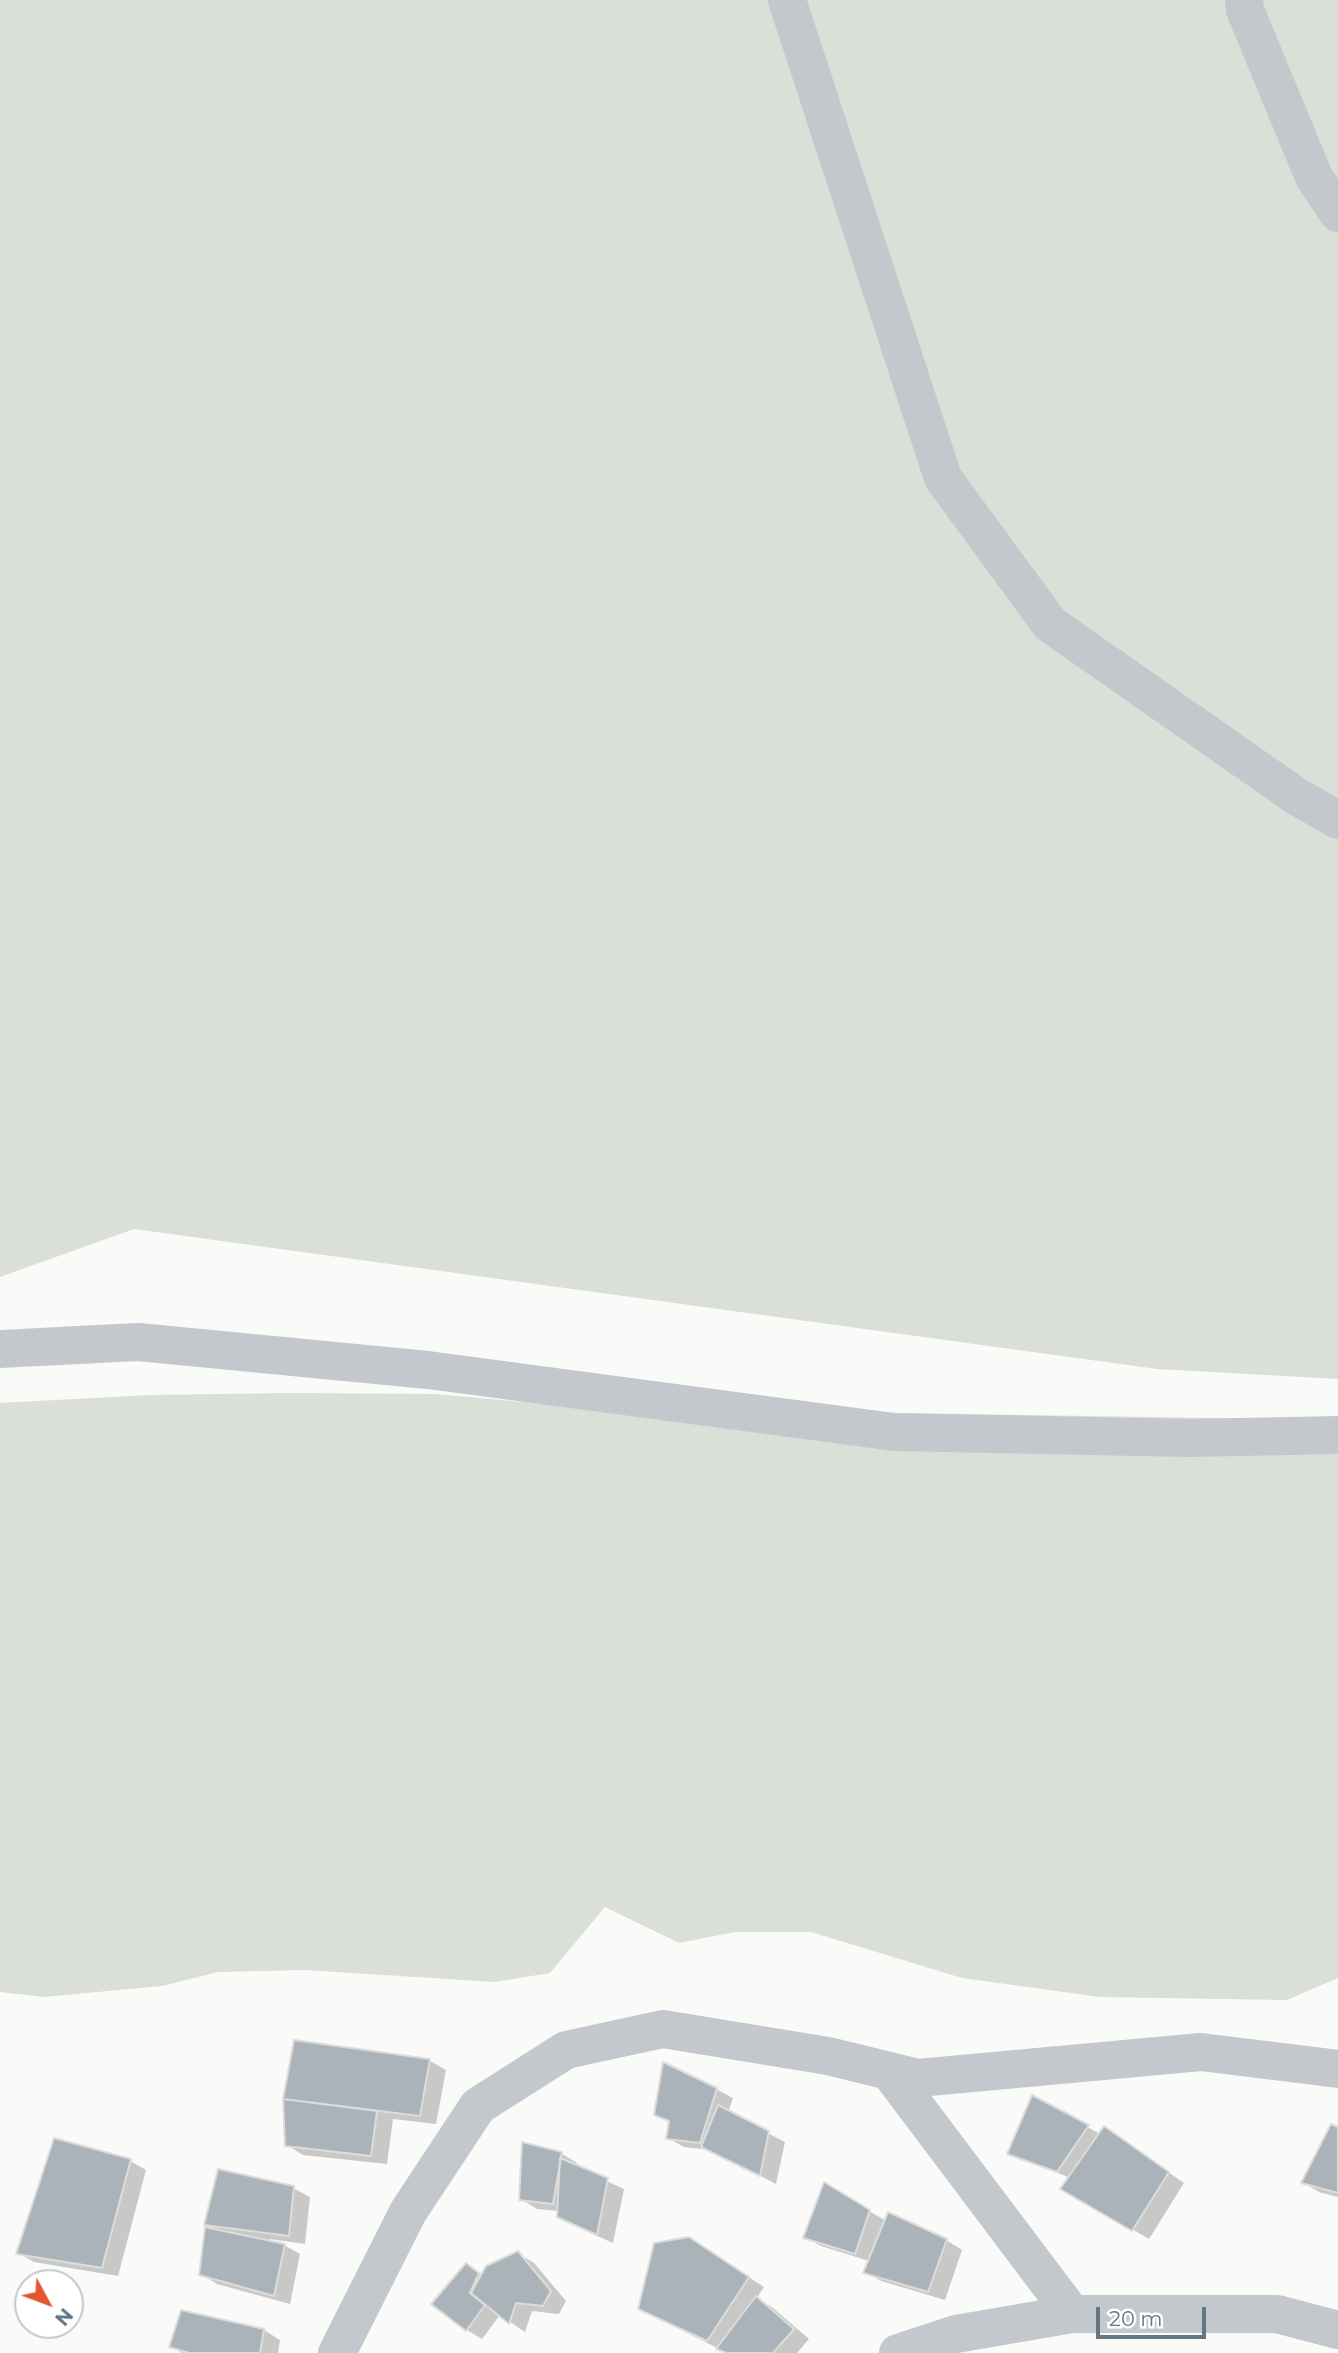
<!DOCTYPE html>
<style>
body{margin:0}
#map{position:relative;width:1338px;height:2353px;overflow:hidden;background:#fafaf8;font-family:Montserrat,sans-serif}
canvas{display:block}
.north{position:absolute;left:14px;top:2269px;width:70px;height:70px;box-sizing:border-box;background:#fff;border:2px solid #c1c8cd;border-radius:50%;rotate:131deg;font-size:19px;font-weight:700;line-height:28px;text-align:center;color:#657683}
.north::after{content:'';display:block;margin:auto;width:24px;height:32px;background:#e4572e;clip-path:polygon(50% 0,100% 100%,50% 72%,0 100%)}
.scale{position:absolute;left:1096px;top:2307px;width:110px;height:32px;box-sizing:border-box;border:4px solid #657683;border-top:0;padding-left:9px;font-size:21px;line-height:24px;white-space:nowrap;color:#657683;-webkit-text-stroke:5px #fff;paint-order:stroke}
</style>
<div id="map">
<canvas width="1338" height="2353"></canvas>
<div class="north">N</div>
<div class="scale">20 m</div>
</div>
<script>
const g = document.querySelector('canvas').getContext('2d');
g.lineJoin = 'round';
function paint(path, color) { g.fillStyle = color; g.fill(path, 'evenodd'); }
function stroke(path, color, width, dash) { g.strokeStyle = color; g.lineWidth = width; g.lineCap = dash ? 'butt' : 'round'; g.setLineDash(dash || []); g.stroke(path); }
paint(new Path2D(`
 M 0,0 L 1338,0 L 1338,1379 L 1157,1369 L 134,1229 L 0,1277 Z
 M 290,1393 L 435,1394 L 590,1408 L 1338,1420 L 1338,1978 L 1287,2000 L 1100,1997 L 962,1978 L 811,1932 L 735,1932 L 679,1943 L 605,1907 L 550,1973 L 495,1982 L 305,1970 L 218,1972 L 162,1986 L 44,1997 L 0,1992 L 0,1403 L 149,1395 Z`), '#dadfd7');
paint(new Path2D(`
 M 296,2042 L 430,2061 L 446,2070 L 436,2124 L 393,2119 L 387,2164 L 303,2155 L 287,2145 L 285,2099 Z
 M 716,2089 L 733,2098 L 728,2113 L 785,2142 L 776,2184 L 710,2150 L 684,2147 L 668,2138 L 671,2123 L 656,2114 Z
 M 1033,2097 L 1100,2134 L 1104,2128 L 1184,2183 L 1149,2239 L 1063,2189 L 1070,2178 L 1009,2153 Z
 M 1338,2129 L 1338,2197 L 1319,2192 L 1304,2183 Z
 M 561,2153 L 577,2163 L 575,2167 L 624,2189 L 613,2243 L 575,2226 L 558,2216 L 559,2211 L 537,2209 L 521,2199 Z
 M 130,2161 L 146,2170 L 118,2276 L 34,2262 L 18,2253 Z
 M 825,2185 L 886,2221 L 946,2240 L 962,2250 L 945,2300 L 881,2281 L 865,2272 L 869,2261 L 821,2246 L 805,2237 Z
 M 293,2188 L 310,2197 L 305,2244 L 270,2239 L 269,2242 L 284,2245 L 300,2254 L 290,2304 L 217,2284 L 201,2274 L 218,2230 L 206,2224 Z
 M 705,2249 L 764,2287 L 757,2298 L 773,2308 L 809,2339 L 797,2353 L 727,2353 L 656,2317 Z
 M 518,2253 L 534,2263 L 566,2301 L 559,2314 L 532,2311 L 525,2332 L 500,2315 L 482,2339 L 467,2330 L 466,2266 L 483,2275 Z
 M 182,2312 L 264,2330 L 280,2340 L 278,2353 L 182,2353 L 171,2347 Z`), '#0003');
const building = new Path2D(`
 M 294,2040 L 430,2059 L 420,2116 L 283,2099 Z
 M 663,2062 L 717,2088 L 700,2143 L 666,2139 L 669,2121 L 654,2115 Z
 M 1032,2095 L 1089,2125 L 1057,2172 L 1007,2154 Z
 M 283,2099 L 377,2111 L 371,2156 L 285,2146 Z
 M 718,2105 L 769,2131 L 760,2176 L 701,2147 Z
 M 1331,2124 L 1338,2127 L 1338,2193 L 1301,2183 Z
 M 1104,2126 L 1169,2172 L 1132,2231 L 1060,2189 Z
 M 54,2138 L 131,2159 L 102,2268 L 16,2254 Z
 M 522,2142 L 562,2152 L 553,2204 L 519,2200 Z
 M 560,2158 L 608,2178 L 597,2235 L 557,2217 Z
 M 218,2169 L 294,2186 L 289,2236 L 204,2225 Z
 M 824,2182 L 870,2210 L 855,2254 L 803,2238 Z
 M 888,2212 L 947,2239 L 928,2292 L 863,2273 Z
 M 205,2227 L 285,2244 L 274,2296 L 199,2275 Z
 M 689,2237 L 749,2277 L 707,2341 L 638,2309 L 654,2243 Z
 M 518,2251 L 551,2291 L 543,2306 L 516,2303 L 509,2324 L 471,2293 L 486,2266 Z
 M 466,2263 L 479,2273 L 470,2293 L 485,2305 L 466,2331 L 431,2304 Z
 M 756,2296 L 794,2329 L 773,2353 L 727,2353 L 716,2349 Z
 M 181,2310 L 264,2329 L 260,2353 L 189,2353 L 169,2347 Z`);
paint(building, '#aab3b9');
stroke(building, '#dcdcda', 2);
stroke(new Path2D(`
 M 1244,0 L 1245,10 L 1314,177 L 1338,213
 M 889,2071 L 1072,2314
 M 337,2353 L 408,2212 L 478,2106 L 566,2050 L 663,2029 L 828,2056 L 918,2078 L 1201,2052 L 1338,2069
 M 898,2353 L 956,2334 L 1072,2314 L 1277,2314 L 1338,2330`), '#c3c8cc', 38);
stroke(new Path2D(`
 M 787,0 L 943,478 L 1050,624 L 1296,796 L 1338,820
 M 0,1349 L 138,1342 L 428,1370 L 894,1432 L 1189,1438 L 1338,1435`), '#c3c8cc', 38);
</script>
